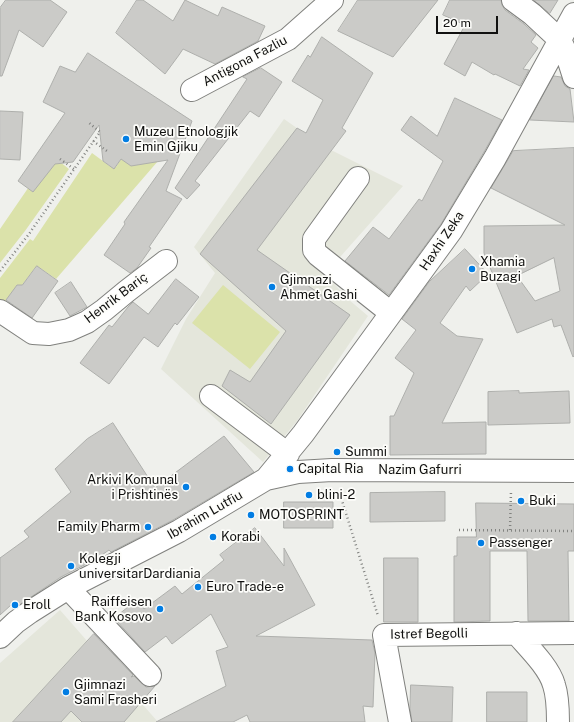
<!DOCTYPE html>
<meta charset="utf-8">
<style>
body{margin:0}
#map{position:relative;width:574px;height:722px;overflow:hidden;background:#eff0ec;font-family:"Public Sans",sans-serif}
canvas{display:block}
.scale{position:absolute;left:436px;top:16px;width:62px;height:18px;box-sizing:border-box;border:2px solid #111110;border-top:0;padding-left:5px;font-size:12px;line-height:14px;white-space:nowrap;color:#111110;-webkit-text-stroke:3px #fdfdfa;paint-order:stroke}
</style>
<div id="map">
<canvas width="574" height="722"></canvas>
<div class="scale">20 m</div>
</div>
<script>
const g = document.querySelector('canvas').getContext('2d');
g.lineJoin = 'round';
function paint(path, color) { g.fillStyle = color; g.fill(path, 'evenodd'); }
function stroke(path, color, width, dash) { g.strokeStyle = color; g.lineWidth = width; g.lineCap = dash ? 'butt' : 'round'; g.setLineDash(dash || []); g.stroke(path); }
function label(font, color, halo, rows, align = 'center') {
  g.font = font + ' "Public Sans",sans-serif'; g.lineWidth = 3.5; g.setLineDash([]); g.textBaseline = 'middle'; g.strokeStyle = halo; g.fillStyle = color; for (const [text, x, y, turn = 0] of rows) {
    g.save(); g.translate(x, y); g.rotate((+turn || 0) * Math.PI / 180); g.textAlign = isNaN(turn) ? turn : align; if (halo) g.strokeText(text, 0, 0); g.fillText(text, 0, 0); g.restore();
  }
}
paint(new Path2D(`
 M 284,119 L 321,145 L 403,186 L 325,274 L 348,299 L 368,316 L 297,421 L 263,462 L 161,369 L 186,319 L 215,273 L 194,247 Z
 M 60,610 L 158,722 L 0,722 L 0,663 Z`), '#e4e6db');
paint(new Path2D(`
 M 171,146 L 56,279 L 40,268 L 35,268 L 22,285 L 17,286 L 5,302 L 0,299 L 0,278 L 30,239 L 33,241 L 35,238 L 92,153 L 111,167 L 116,167 L 121,159 Z
 M 55,158 L 69,169 L 25,231 L 0,263 L 0,229 L 48,159 Z
 M 223,285 L 280,332 L 250,369 L 192,323 Z`), '#dbe2aa');
const building = new Path2D(`
 M 6,0 L 50,0 L 67,12 L 43,47 L 19,30 L 2,76 L 0,76 L 0,8 Z
 M 137,0 L 143,0 L 173,21 L 185,0 L 218,16 L 222,7 L 265,26 L 258,41 L 215,64 L 183,49 L 179,55 L 165,74 L 116,33 Z
 M 358,0 L 438,0 L 393,57 L 338,31 Z
 M 450,0 L 501,0 L 502,5 L 505,10 L 524,24 L 536,35 L 531,42 L 538,48 L 523,69 L 529,70 L 520,86 L 495,74 L 494,75 L 472,62 L 465,76 L 444,64 L 465,25 L 443,15 Z
 M 534,0 L 558,0 L 550,13 Z
 M 322,37 L 373,73 L 342,128 L 346,131 L 257,250 L 350,315 L 271,424 L 222,386 L 230,370 L 250,382 L 286,331 L 200,254 L 297,128 L 306,133 L 323,100 L 292,81 L 308,55 L 310,57 Z
 M 88,53 L 192,121 L 166,191 L 182,199 L 149,247 L 151,248 L 137,268 L 130,273 L 104,255 L 125,224 L 124,222 L 168,160 L 131,166 L 121,159 L 114,169 L 103,161 L 99,125 L 73,162 L 55,164 L 33,192 L 18,181 L 65,113 L 43,102 L 60,66 L 75,72 Z
 M 261,68 L 282,82 L 259,117 L 250,111 L 195,181 L 200,185 L 187,199 L 175,188 L 247,79 L 243,77 Z
 M 554,76 L 561,77 L 565,86 L 570,89 L 574,122 L 530,120 Z
 M 455,98 L 502,120 L 484,152 L 441,224 L 389,295 L 345,261 L 373,227 L 389,239 L 419,199 L 422,201 L 443,161 L 401,130 L 411,116 L 437,136 Z
 M 0,111 L 23,112 L 20,160 L 0,159 Z
 M 574,148 L 574,356 L 573,357 L 561,325 L 554,327 L 552,319 L 517,333 L 484,253 L 484,226 L 565,225 L 491,188 L 513,151 ZM 554,258 L 560,291 L 535,301 L 517,276 Z
 M 465,249 L 488,274 L 470,291 L 466,286 L 440,323 L 457,336 L 483,339 L 442,423 L 486,422 L 486,454 L 390,455 L 390,416 L 394,416 L 414,373 L 395,358 L 416,330 L 402,319 L 429,282 Z
 M 37,266 L 58,281 L 32,318 L 6,300 L 17,285 L 22,285 Z
 M 176,279 L 199,297 L 177,325 L 175,323 L 158,347 L 144,337 L 109,384 L 80,363 L 109,325 L 112,327 L 128,307 L 133,302 L 148,314 Z
 M 71,282 L 87,307 L 70,316 L 55,293 Z
 M 519,391 L 519,393 L 569,391 L 570,423 L 488,425 L 488,392 Z
 M 113,423 L 155,488 L 224,436 L 254,472 L 173,520 L 111,552 L 109,550 L 96,559 L 61,577 L 13,609 L 11,605 L 0,615 L 0,558 L 29,537 L 24,531 L 71,492 L 55,469 L 87,439 Z
 M 445,492 L 445,521 L 370,522 L 370,493 Z
 M 284,502 L 333,502 L 333,528 L 284,528 Z
 M 476,503 L 574,504 L 574,551 L 568,551 L 569,621 L 528,621 L 527,551 L 490,551 L 490,621 L 454,622 L 454,556 L 457,556 L 457,537 L 476,537 Z
 M 255,528 L 284,566 L 284,548 L 315,605 L 256,636 L 372,640 L 375,653 L 373,707 L 363,706 L 365,722 L 250,722 L 247,715 L 233,722 L 156,722 L 226,686 L 216,651 L 228,647 L 211,614 L 172,644 L 166,636 L 145,652 L 114,618 L 137,600 L 144,609 L 175,586 L 182,594 L 224,560 L 220,555 Z
 M 384,558 L 418,558 L 418,622 L 384,622 Z
 M 94,634 L 133,675 L 131,677 L 134,676 L 146,687 L 155,686 L 124,722 L 82,722 L 71,711 L 61,722 L 13,722 Z
 M 411,685 L 453,687 L 452,722 L 412,722 L 410,709 Z
 M 487,692 L 527,692 L 527,722 L 487,722 Z`);
paint(building, '#cbcbc8');
stroke(building, '#aeafac', 1);
const minor = new Path2D(`
 M 513,0 L 532,14 L 560,40 L 567,55 L 574,77
 M 192,90 L 288,39 L 332,0
 M 358,178 L 314,239 L 314,250 L 318,255 L 391,313
 M 0,311 L 33,333 L 49,334 L 69,330 L 87,322 L 104,310 L 127,291 L 166,261
 M 211,396 L 288,454
 M 266,479 L 298,472 L 332,470 L 574,471
 M 68,588 L 150,675
 M 516,633 C 528,647 549,667 554,685 C 558,697 558,710 558,722
 M 0,637 L 16,622 L 30,612 L 68,588 L 179,531 L 266,479 L 303,434 L 451,231 L 495,158 L 574,14
 M 400,722 L 384,635 L 574,633`);
stroke(minor, '#80817e', 24);
stroke(new Path2D(`
 M 93,141 L 107,151
 M 60,159 L 74,169
 M 0,271 L 29,234 L 100,132 L 88,122
 M 339,491 L 378,616
 M 459,530 L 574,531
 M 510,530 L 511,491`), '#828380', 2.5, [1, 3]);
stroke(minor, '#fff', 22);
for (const [x, y, r, color] of [
 [126,139,4,"#027de3"],
 [472,269,4,"#027de3"],
 [272,287,4,"#027de3"],
 [337,452,4,"#027de3"],
 [290,469,4,"#027de3"],
 [186,487,4,"#027de3"],
 [309,495,4,"#027de3"],
 [521,501,4,"#027de3"],
 [251,515,4,"#027de3"],
 [148,527,4,"#027de3"],
 [213,537,4,"#027de3"],
 [481,543,4,"#027de3"],
 [71,566,4,"#027de3"],
 [198,587,4,"#027de3"],
 [15,605,4,"#027de3"],
 [160,609,4,"#027de3"],
 [66,692,4,"#027de3"]
]) { const dot = new Path2D(); dot.arc(x, y, r, 0, 2 * Math.PI); g.fillStyle = color; g.fill(dot); stroke(dot, '#fdfdfa', 1.5); }
label('13px', '#111110', '#fdfdfa', [
 ["Antigona Fazliu",245,61,-28],
 ["Haxhi Zeka",442,241,-56],
 ["Henrik Bariç",116,298,-37],
 ["Nazim Gafurri",420,470],
 ["Ibrahim Lutfiu",205,515,-30],
 ["Istref Begolli",429,634,-1]
]);
label('13px', '#111110', '#fdfdfa', [
 ["Muzeu Etnologjik",134,132],
 ["Emin Gjiku",134,147],
 ["Xhamia",480,262],
 ["Buzagi",480,277],
 ["Gjimnazi",280,280],
 ["Ahmet Gashi",280,295],
 ["Summi",345,452],
 ["Capital Ria",298,469],
 ["Arkivi Komunal",178,480,"right"],
 ["i Prishtinës",178,495,"right"],
 ["blini-2",317,495],
 ["Buki",529,501],
 ["MOTOSPRINT",259,515],
 ["Family Pharm",140,527,"right"],
 ["Korabi",221,537],
 ["Passenger",489,543],
 ["Kolegji",79,559],
 ["universitarDardiania",79,574],
 ["Euro Trade-e",206,587],
 ["Raiffeisen",152,602,"right"],
 ["Bank Kosovo",152,617,"right"],
 ["Eroll",23,605],
 ["Gjimnazi",74,685],
 ["Sami Frasheri",74,700]
], 'left');
</script>
